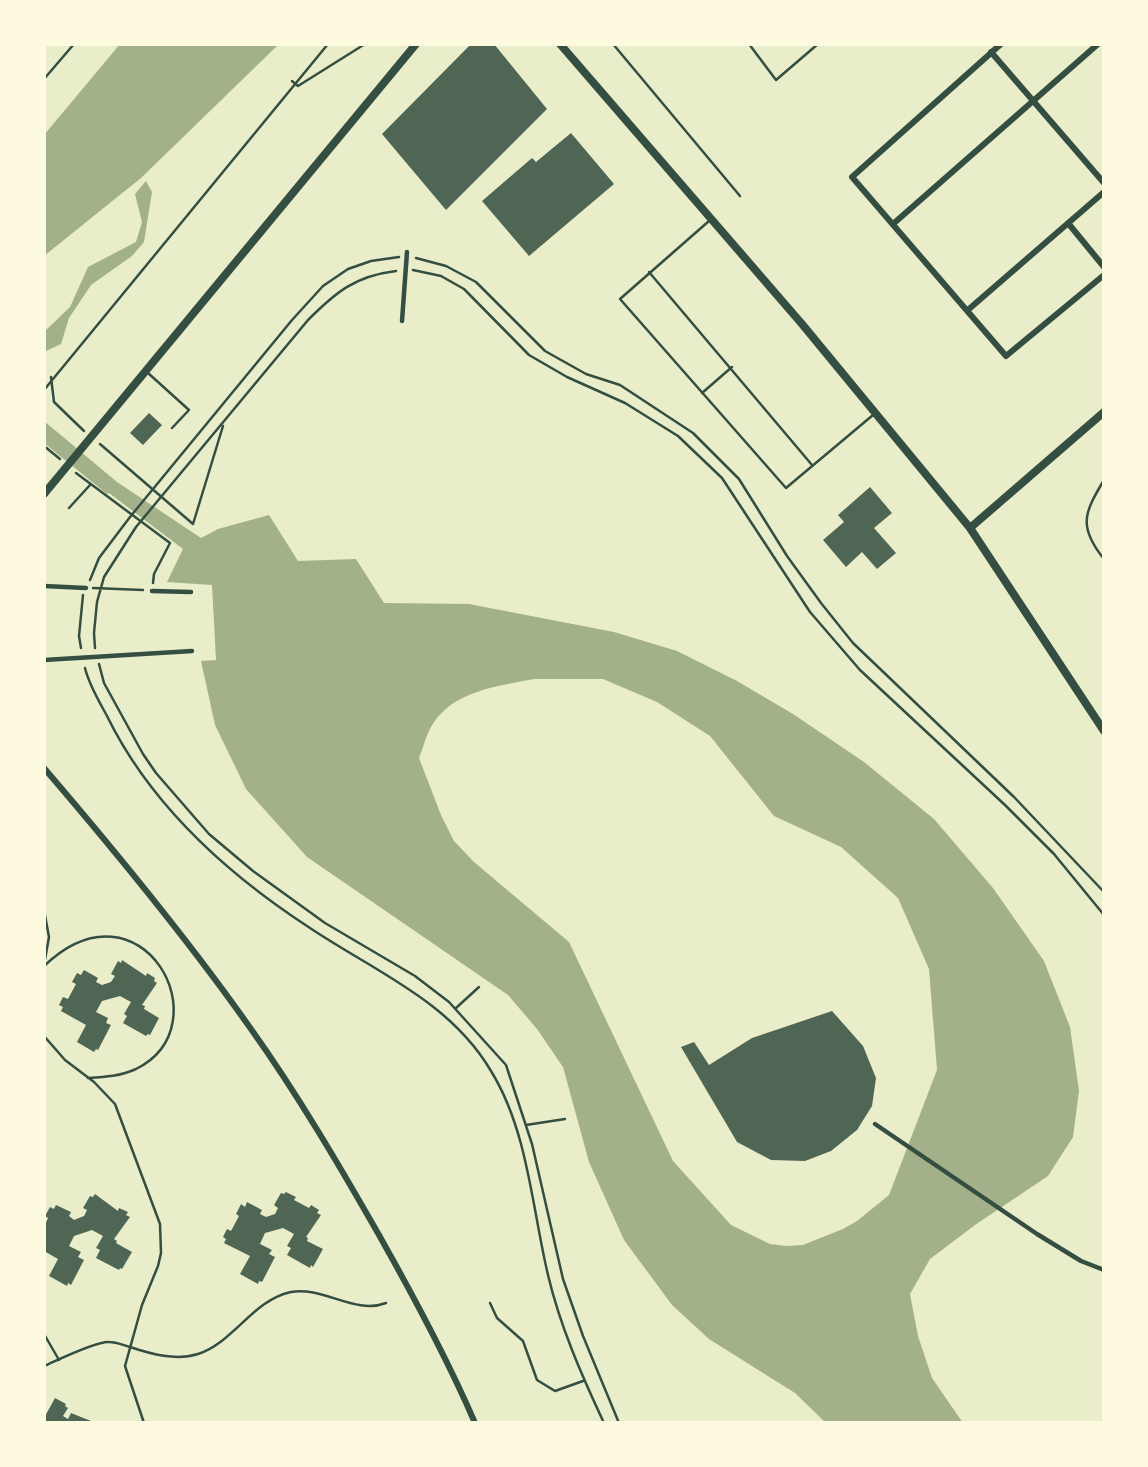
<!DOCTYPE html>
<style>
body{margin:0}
#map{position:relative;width:1148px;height:1467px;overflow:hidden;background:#e9edc9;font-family:Quicksand,sans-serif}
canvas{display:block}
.frame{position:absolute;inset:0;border:46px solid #fefae0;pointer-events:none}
</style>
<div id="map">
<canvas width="1148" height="1467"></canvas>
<div class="frame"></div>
</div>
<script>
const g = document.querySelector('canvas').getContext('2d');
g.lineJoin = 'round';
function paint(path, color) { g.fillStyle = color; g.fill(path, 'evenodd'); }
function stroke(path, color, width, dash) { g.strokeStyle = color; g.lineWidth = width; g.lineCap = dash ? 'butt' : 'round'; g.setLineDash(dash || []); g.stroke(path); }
paint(new Path2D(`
 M 120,44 L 279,44 L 141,178 L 44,256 L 44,135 Z
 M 146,181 L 152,192 L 144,242 L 132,256 L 91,285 L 69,318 L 61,344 L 44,352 L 44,332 L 70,307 L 88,267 L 136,242 L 142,222 L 135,194 Z
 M 44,421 L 117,482 L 201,538 L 218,529 L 269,515 L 298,561 L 356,559 L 384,603 L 469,604 L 614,632 L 677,651 L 737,681 L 793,714 L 864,762 L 934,819 L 993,888 L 1044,961 L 1070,1027 L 1079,1091 L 1073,1137 L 1048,1176 L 975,1225 L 930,1259 L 910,1294 L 918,1336 L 932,1378 L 963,1423 L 826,1423 L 795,1393 L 709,1339 L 672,1305 L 624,1240 L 589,1162 L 563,1067 L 537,1029 L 508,995 L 307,857 L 246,789 L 215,725 L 201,661 L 216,660 L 212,585 L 167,582 L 183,549 L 109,493 L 107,494 L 44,443 ZM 534,679 L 603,679 L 657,702 L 710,736 L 774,816 L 841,847 L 898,898 L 929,969 L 937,1070 L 889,1195 L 857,1221 L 843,1229 L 803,1245 L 786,1246 L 770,1244 L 731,1225 L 673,1161 L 569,942 L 474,862 L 454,841 L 441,815 L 419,758 C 423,748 426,736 431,727 C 451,691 498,686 534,679 Z`), '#a3b18a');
paint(new Path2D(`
 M 471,44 L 494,44 L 547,109 L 446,210 L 382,134 Z
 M 571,133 L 614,184 L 529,256 L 482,201 L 532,158 L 536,162 Z
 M 149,413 L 162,425 L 143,445 L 130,433 Z
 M 870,487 L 892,513 L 874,528 L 896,553 L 877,569 L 862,552 L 846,567 L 823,540 L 844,522 L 838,515 Z
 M 122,960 L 146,976 L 147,973 L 155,978 L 154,981 L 157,983 L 142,1005 L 145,1006 L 144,1009 L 159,1018 L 150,1035 L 148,1034 L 146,1036 L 123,1023 L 127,1016 L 124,1014 L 131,1002 L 120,996 L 102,1001 L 96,1012 L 108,1018 L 106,1023 L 111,1025 L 98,1050 L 96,1049 L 94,1052 L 77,1042 L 86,1025 L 61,1011 L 63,1007 L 59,1005 L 63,997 L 68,999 L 76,984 L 72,982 L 77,973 L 81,975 L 84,970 L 98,978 L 96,982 L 102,985 L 111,982 L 115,976 L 111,974 L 118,961 L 121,963 Z
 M 832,1011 L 863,1046 L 876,1078 L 872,1106 L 857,1130 L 831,1151 L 805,1161 L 771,1160 L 737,1142 L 681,1047 L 694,1042 L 709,1065 L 752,1038 Z
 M 286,1192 L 296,1197 L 294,1200 L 309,1208 L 311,1205 L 319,1210 L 317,1213 L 321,1215 L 306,1237 L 308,1238 L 307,1241 L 323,1249 L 313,1267 L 311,1265 L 310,1268 L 287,1255 L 291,1248 L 287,1246 L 294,1234 L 283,1228 L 265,1233 L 260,1244 L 272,1250 L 269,1254 L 275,1257 L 262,1282 L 259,1281 L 258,1284 L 240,1274 L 250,1256 L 224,1243 L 226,1239 L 223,1237 L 227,1229 L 231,1231 L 239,1216 L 236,1214 L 241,1204 L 245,1207 L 247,1202 L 262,1210 L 260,1214 L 266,1217 L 275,1214 L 278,1208 L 274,1205 L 281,1193 L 284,1194 Z
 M 95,1194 L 118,1211 L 119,1208 L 128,1212 L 126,1215 L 130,1217 L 114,1239 L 117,1241 L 116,1243 L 132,1252 L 122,1269 L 120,1268 L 119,1270 L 96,1258 L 100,1250 L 96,1248 L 103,1236 L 92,1230 L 74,1236 L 69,1246 L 81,1252 L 78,1257 L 84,1260 L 71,1285 L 68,1283 L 67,1286 L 49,1276 L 58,1259 L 44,1251 L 44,1227 L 48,1218 L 45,1216 L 50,1207 L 54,1209 L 56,1205 L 71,1212 L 69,1216 L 74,1220 L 84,1216 L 87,1210 L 83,1208 L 90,1196 L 93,1197 Z
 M 55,1398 L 66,1404 L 65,1406 L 68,1408 L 63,1416 L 68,1419 L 71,1413 L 96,1423 L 44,1423 L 44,1418 Z`), '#4f6655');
stroke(new Path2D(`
 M 613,44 L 740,196
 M 749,44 L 776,80 L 818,44
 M 44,79 L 74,44
 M 292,81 L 298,86 L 365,44
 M 416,258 L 446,266 L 476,282 L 545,351 L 586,374 L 620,385 L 693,433 L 739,479 L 787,556 L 821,603 L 853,643 L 1014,797 L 1104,892
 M 413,270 L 441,276 L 464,289 L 529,355 L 567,377 L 625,403 L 678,436 L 722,478 L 810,612 L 860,670 L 1005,805 L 1054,854 L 1104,915
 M 51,377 L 54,402 L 84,431
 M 44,390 L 328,44
 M 100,444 L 193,524 L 223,426
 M 44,446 L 60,459
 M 76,473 L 170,543 L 154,574 L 153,583
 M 1104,480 C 1084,513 1078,527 1104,559
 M 69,508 L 90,485
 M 90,580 L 99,558 L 130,517 L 292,320 L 323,286 L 348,269 L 371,261 L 399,257
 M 93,588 L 143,590
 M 81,648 L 79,636 L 83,595
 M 95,648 L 94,633 L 97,602 L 104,577 L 136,527 L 308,320 C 336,292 355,276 396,271
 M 99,664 L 104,683 L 143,754 L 156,773 L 209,834 L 253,871 L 325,923 L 415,976 L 449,1002 L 506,1065 L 532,1144 L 563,1279 L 583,1336 L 619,1423
 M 85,668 C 89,685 99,701 107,716 C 151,806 227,874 310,928 C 374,971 450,1001 491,1071 C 528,1131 532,1208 548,1275 C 560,1326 582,1376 604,1423
 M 44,910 L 49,937 L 44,965
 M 44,966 C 141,873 225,1025 136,1069 C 121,1076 105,1077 88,1078
 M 456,1008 L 479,987
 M 44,1036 L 65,1060 L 94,1082 L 115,1104 L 160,1224 L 161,1253 L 158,1266 L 142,1305 L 125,1366 L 144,1423
 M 526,1125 L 565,1119
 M 490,1303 L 497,1318 L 523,1341 L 537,1380 L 555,1391 L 583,1381
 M 44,1334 L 59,1360
 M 44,1366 C 58,1360 96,1341 109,1342 C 116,1342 123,1345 130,1347 C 151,1354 176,1361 198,1354 C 234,1342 253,1300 291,1292 C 323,1286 355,1315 386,1303`), '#344e41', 2.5);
stroke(new Path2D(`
 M 709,221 L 620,299 L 786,488 L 873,415
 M 649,272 L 812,465
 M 148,373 L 189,410 L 172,428
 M 702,393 L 732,367`), '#344e41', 2.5);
stroke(new Path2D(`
 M 402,321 L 407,252
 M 44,586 L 86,588
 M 152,591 L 191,592
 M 44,660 L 192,651
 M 875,1124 L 1037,1234 L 1081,1261 L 1104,1270`), '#344e41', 4.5);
stroke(new Path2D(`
 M 1001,44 L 852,177 L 1006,356 L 1104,275
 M 991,52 L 1104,183
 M 1068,223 L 1104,267
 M 893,224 L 1098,44
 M 969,309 L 1104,192
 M 44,768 C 116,852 187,938 251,1029 C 298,1095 339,1165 379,1235 C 414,1297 447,1358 475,1423`), '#344e41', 6);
stroke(new Path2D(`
 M 560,44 L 802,324 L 970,528 L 1104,731
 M 44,494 L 416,44
 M 970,528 L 1104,412`), '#344e41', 8);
</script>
